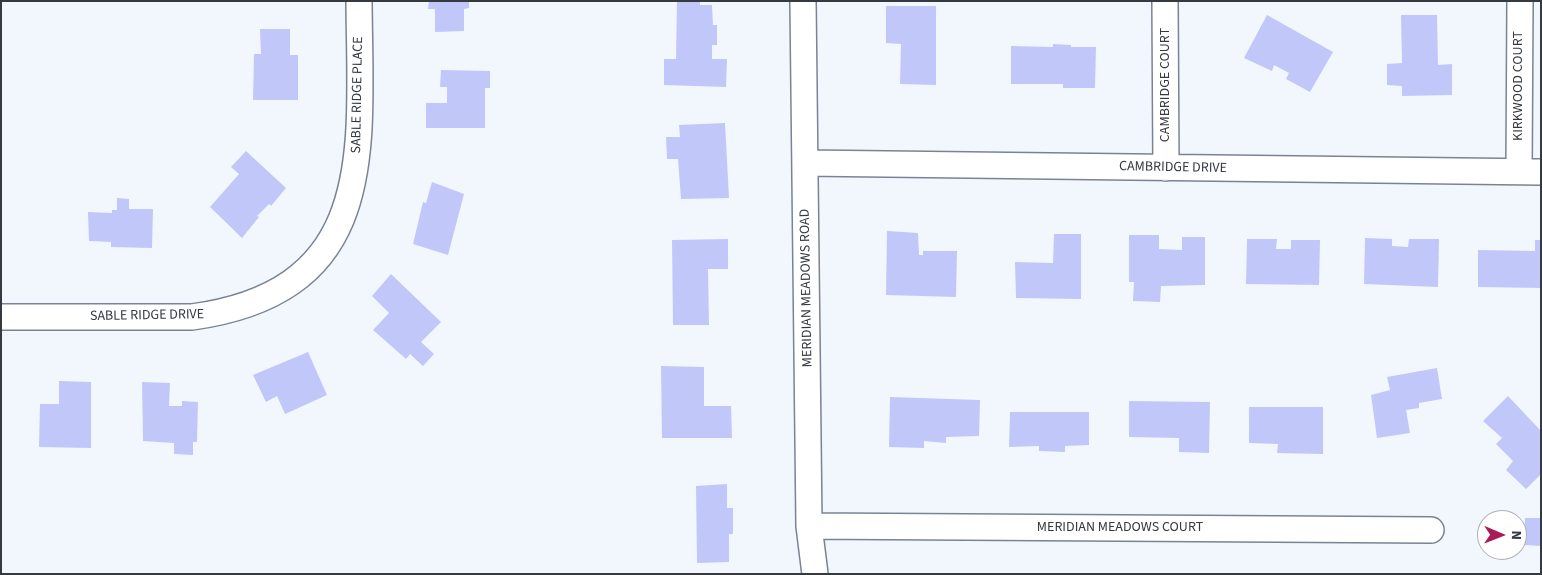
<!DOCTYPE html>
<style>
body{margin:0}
#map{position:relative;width:1542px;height:575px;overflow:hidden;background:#f2f7fe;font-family:"Source Sans 3",sans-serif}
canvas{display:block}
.frame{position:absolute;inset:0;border:2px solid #353940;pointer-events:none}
.north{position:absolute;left:1477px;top:510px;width:50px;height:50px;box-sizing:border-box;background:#fff;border:1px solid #aeb0b3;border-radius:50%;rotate:91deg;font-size:14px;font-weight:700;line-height:20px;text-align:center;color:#353940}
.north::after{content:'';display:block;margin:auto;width:18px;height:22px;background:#aa1b57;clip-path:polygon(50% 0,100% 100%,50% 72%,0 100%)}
</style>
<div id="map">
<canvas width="1542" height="575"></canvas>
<div class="frame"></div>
<div class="north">N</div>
</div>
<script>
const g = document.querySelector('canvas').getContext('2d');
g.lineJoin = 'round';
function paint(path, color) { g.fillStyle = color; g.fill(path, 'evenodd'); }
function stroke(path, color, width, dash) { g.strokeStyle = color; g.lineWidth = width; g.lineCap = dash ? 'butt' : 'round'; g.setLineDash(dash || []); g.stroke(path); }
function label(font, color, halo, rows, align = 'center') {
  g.font = font + ' "Source Sans 3",sans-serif'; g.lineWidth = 4; g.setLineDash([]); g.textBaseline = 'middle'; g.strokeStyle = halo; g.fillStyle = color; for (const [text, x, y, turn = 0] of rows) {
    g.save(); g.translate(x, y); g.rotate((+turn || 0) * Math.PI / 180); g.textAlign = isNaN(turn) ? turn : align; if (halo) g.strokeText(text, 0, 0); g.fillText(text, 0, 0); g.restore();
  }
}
paint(new Path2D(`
 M 429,1 L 469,1 L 469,8 L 464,9 L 464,31 L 435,32 L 435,9 L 428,9 Z
 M 677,1 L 700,1 L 700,5 L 712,5 L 713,25 L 717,25 L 717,45 L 712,45 L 712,59 L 727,59 L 726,87 L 664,85 L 664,59 L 676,59 Z
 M 886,6 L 936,6 L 936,85 L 900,84 L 901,44 L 886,43 Z
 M 1267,15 L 1333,52 L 1310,92 L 1286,79 L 1289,73 L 1274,65 L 1272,71 L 1244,58 Z
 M 1401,15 L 1437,15 L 1438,65 L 1452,64 L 1452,95 L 1402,96 L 1402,86 L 1387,85 L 1387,64 L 1402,63 Z
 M 260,29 L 290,29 L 290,55 L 298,55 L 298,100 L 253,100 L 254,54 L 261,54 Z
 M 1053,44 L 1071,45 L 1071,47 L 1096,47 L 1095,88 L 1063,88 L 1063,84 L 1011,84 L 1011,46 L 1053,47 Z
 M 441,70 L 490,71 L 490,88 L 485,88 L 485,128 L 426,128 L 426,103 L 447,103 L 447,87 L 440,87 Z
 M 725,123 L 729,198 L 681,199 L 678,159 L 667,159 L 666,137 L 680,137 L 679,125 Z
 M 246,151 L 286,188 L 271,206 L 269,204 L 257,216 L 259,217 L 242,238 L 210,207 L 239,174 L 231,167 Z
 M 432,182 L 464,194 L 448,255 L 413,244 L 423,202 L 426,203 Z
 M 117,198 L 129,199 L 129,209 L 153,209 L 152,248 L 111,247 L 111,242 L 89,241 L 88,212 L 112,213 L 112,210 L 117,210 Z
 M 887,231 L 918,233 L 919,255 L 923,255 L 923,251 L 957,251 L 956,297 L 886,295 Z
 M 1054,234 L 1081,234 L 1081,299 L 1016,298 L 1015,262 L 1053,263 Z
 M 1129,235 L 1159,235 L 1159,249 L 1182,250 L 1182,237 L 1205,237 L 1205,285 L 1161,286 L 1160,302 L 1133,301 L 1134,282 L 1129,282 Z
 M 1365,238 L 1392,239 L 1392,246 L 1408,247 L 1409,239 L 1439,239 L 1438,287 L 1364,284 Z
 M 728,239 L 728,269 L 708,269 L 709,325 L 673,325 L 672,240 Z
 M 1247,239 L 1277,239 L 1276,249 L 1291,249 L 1291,240 L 1320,240 L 1319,285 L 1246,284 Z
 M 1535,240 L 1541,240 L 1541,288 L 1478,287 L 1478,250 L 1535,251 Z
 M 391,274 L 441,322 L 421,342 L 434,354 L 423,366 L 410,354 L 406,359 L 373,330 L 389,313 L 372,296 Z
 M 308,352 L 327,395 L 285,414 L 277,396 L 266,402 L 253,375 Z
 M 661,366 L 704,367 L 704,406 L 731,406 L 732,438 L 662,438 Z
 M 1437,368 L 1442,399 L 1419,403 L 1419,408 L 1406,410 L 1410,433 L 1377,438 L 1371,395 L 1390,390 L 1387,377 Z
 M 59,381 L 91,382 L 91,448 L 39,447 L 40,404 L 59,404 Z
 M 142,382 L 170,383 L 169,406 L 182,406 L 182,401 L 198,402 L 197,442 L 193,442 L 193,455 L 174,454 L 174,443 L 143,441 Z
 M 1508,396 L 1541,431 L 1541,474 L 1526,489 L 1506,470 L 1513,461 L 1496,444 L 1502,438 L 1483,421 Z
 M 890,397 L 980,400 L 979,436 L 946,437 L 946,443 L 924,441 L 924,448 L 889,447 Z
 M 1129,401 L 1210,402 L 1209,453 L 1179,452 L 1179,438 L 1129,437 Z
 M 1249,407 L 1323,407 L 1323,454 L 1277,453 L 1278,444 L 1249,443 Z
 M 1010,412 L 1089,412 L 1089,445 L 1065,446 L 1065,452 L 1039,451 L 1039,446 L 1009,447 Z
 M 727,484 L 727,508 L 733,508 L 733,534 L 729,534 L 729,562 L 697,563 L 696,486 Z
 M 1525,518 L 1541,518 L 1541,546 L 1524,545 Z`), '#c2c7fa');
const street = new Path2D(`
 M 803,1 L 809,526 L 815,574
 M 1165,1 L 1166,168
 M 805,163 L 1541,172
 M 1519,171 L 1520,1
 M 1,317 L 192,317 C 380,291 360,150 359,1
 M 809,526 L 1431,530`);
stroke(street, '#7a8393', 28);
stroke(street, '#fff', 25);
label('14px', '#353940', '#fff', [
 ["CAMBRIDGE COURT",1166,85,-90],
 ["KIRKWOOD COURT",1519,86,-90],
 ["SABLE RIDGE PLACE",358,95,-89],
 ["CAMBRIDGE DRIVE",1173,168,1],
 ["MERIDIAN MEADOWS ROAD",807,288,-91],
 ["SABLE RIDGE DRIVE",147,316,-1],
 ["MERIDIAN MEADOWS COURT",1120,528]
]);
</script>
